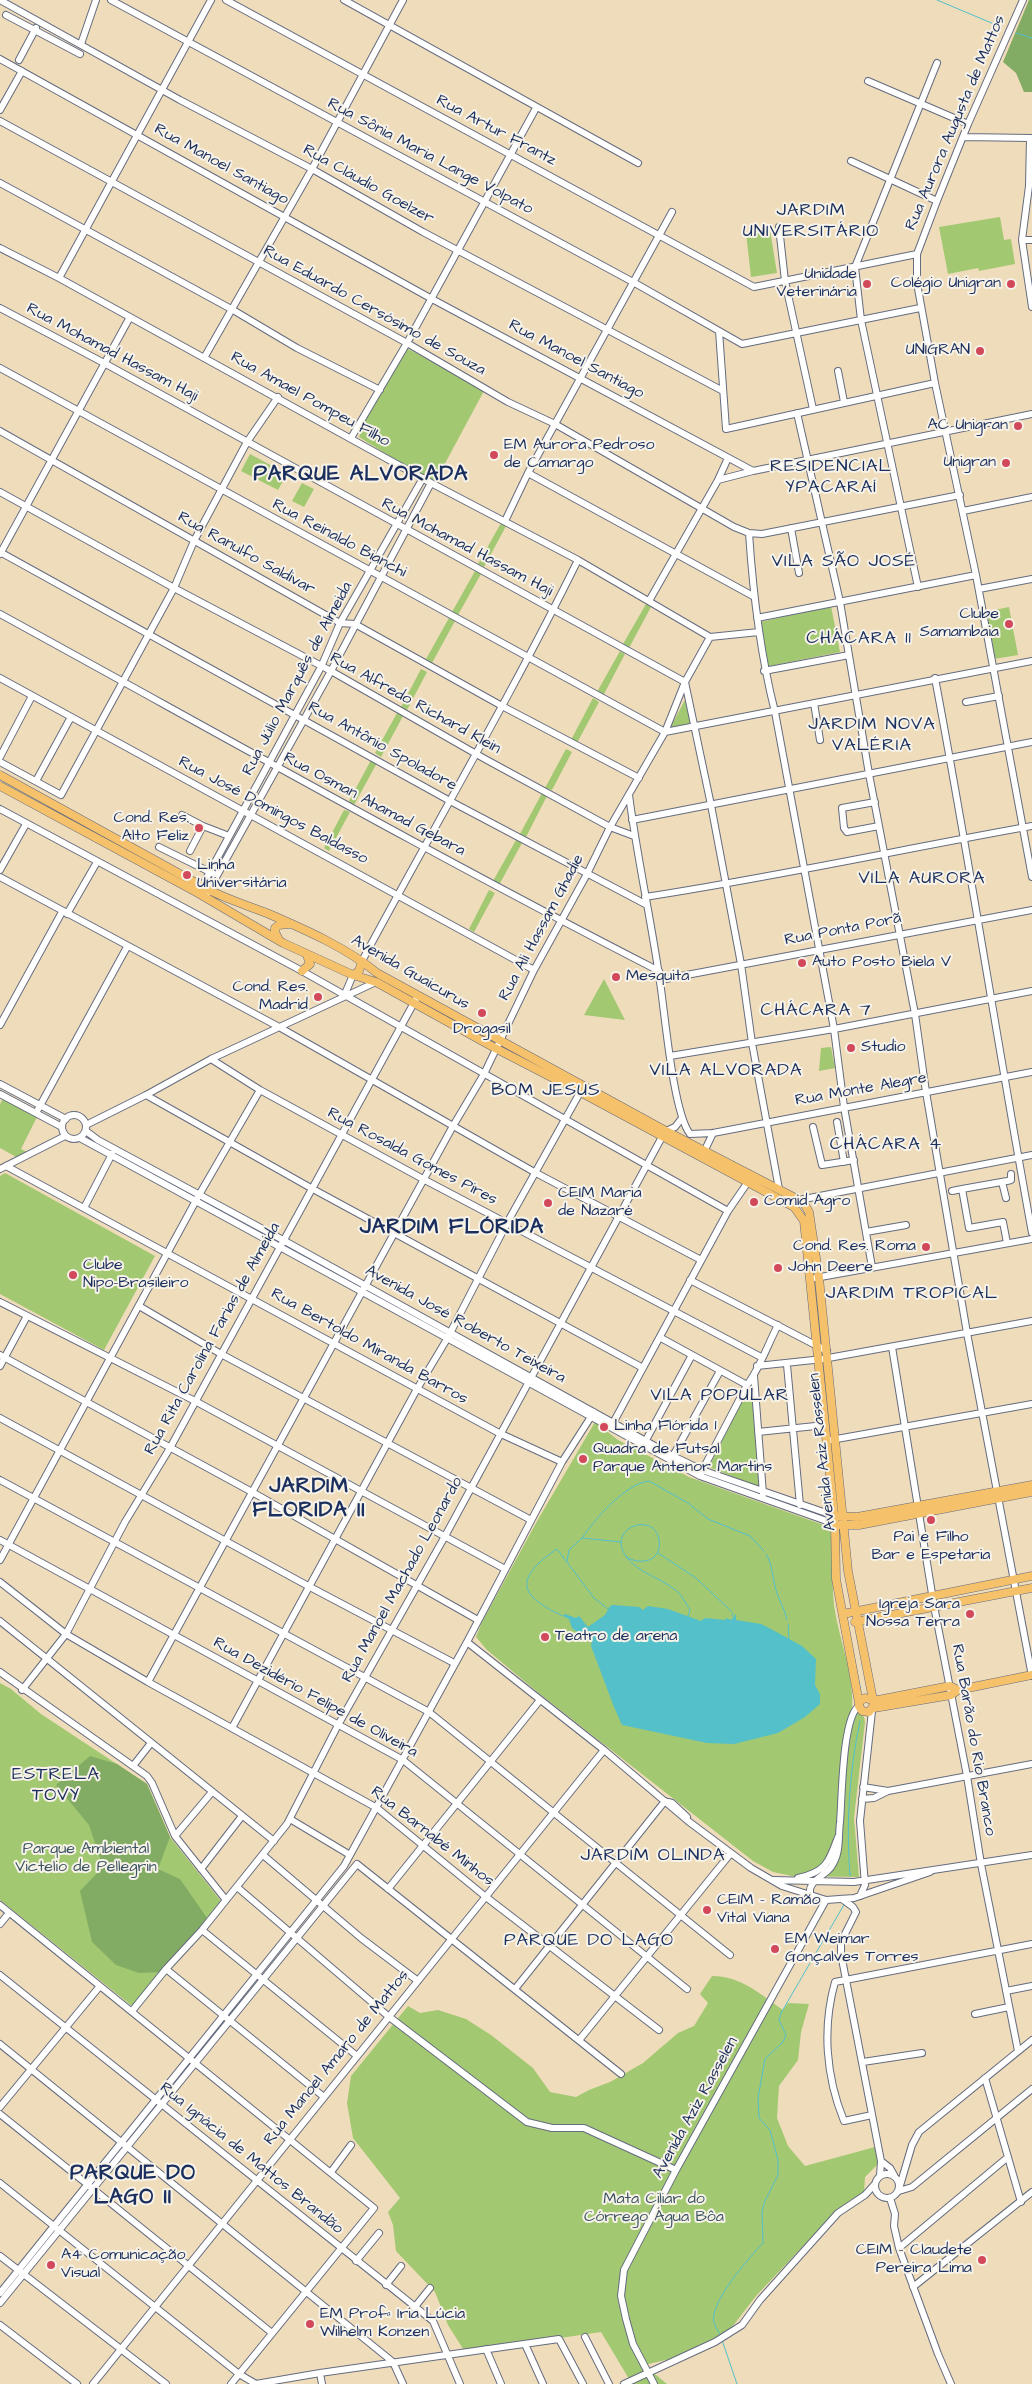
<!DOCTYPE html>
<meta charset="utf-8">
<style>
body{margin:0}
canvas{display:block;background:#efdcbb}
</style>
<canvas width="1032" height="2384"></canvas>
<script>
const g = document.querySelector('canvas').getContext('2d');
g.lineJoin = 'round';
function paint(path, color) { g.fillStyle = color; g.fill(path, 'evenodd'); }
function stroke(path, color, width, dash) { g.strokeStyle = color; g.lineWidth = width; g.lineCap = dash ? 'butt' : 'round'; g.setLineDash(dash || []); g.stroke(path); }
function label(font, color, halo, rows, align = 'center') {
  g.font = font + ' "Architects Daughter",sans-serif'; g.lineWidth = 4; g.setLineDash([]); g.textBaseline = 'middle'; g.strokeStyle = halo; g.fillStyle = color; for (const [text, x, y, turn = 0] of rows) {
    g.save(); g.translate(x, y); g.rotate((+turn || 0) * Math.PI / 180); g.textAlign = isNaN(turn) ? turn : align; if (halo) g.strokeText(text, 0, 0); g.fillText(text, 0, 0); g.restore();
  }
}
paint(new Path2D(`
 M 1000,217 L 1004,240 L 1011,239 L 1015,264 L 979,271 L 978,268 L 948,274 L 939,227 Z
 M 770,230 L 777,273 L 751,277 L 746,233 Z
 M 406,348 L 485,389 L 434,484 L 359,437 L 366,419 Z
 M 250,454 L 287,474 L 278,490 L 241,471 Z
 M 302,483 L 314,489 L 304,507 L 292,501 Z
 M 501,523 L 506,526 L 484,567 L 478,564 Z
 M 475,571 L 481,574 L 458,615 L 452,612 Z
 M 646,604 L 651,607 L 629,648 L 623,644 Z
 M 831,606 L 840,652 L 765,667 L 756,623 Z
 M 1009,607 L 1018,655 L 994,659 L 985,612 Z
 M 449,618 L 455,621 L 432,663 L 426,659 Z
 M 620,651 L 625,654 L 603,696 L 597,692 Z
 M 421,669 L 427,672 L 407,710 L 401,707 Z
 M 593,698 L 599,702 L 577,743 L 571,740 Z
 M 686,698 L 691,726 L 670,728 Z
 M 397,713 L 403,716 L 381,757 L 375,753 Z
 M 566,749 L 572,752 L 552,790 L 545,788 Z
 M 371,760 L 377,763 L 354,805 L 349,801 Z
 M 542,793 L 547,796 L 526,837 L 520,834 Z
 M 344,810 L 350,812 L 329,851 L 324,848 Z
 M 516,840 L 522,843 L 499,885 L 493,881 Z
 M 489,890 L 495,893 L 474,932 L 469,929 Z
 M 604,979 L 625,1020 L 584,1015 Z
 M 831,1047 L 835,1068 L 819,1071 L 821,1048 Z
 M 3,1098 L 37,1117 L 21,1149 L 29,1153 L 18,1158 L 0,1148 L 0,1104 Z
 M 5,1173 L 155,1256 L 104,1350 L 0,1294 L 0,1176 Z
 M 748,1389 L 752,1396 L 761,1488 L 709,1467 Z
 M 595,1422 L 618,1440 L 689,1477 L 832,1528 C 835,1554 831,1579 834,1605 C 839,1641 855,1675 852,1711 L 857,1710 L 864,1717 L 865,1722 L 854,1818 L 859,1877 L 792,1876 L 773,1872 L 753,1861 L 541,1695 L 487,1650 L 476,1637 L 482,1622 L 536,1523 Z
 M 0,1683 L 11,1689 L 41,1714 L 147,1784 L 170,1837 L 221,1901 L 132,2006 L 0,1900 Z
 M 712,1976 C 741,1976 760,1994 783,2010 L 788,2003 L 809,2004 L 801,2032 L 798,2060 L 779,2086 L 777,2118 L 788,2146 L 805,2166 L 875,2147 L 879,2163 L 865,2177 L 864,2193 L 849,2201 L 824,2224 L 756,2296 L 729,2331 L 670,2359 L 644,2365 L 667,2384 L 632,2384 L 601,2332 L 465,2352 L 448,2325 L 435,2292 L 396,2251 L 393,2225 L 388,2212 L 400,2198 L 353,2138 L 347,2103 L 351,2076 L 408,2006 L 420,2013 L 438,2010 L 466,2019 L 491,2035 L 533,2068 L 550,2092 L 576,2097 L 589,2090 L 610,2082 L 643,2063 L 678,2033 L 694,2026 L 708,2003 L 700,1994 Z`), '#a3c872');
paint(new Path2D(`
 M 1029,0 L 1032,0 L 1032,92 L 1024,92 L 1016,73 L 1003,62 Z
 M 90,1756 L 117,1764 L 147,1784 L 170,1837 L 158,1869 L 180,1879 L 207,1918 L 164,1972 L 139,1973 L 116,1965 L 92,1942 L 80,1891 L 103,1867 L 89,1825 L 56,1785 Z`), '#82ac64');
paint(new Path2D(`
 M 613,1605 L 639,1607 L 643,1610 L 648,1606 L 668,1609 L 701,1621 L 705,1618 L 725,1620 L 726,1618 L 731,1620 L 736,1614 L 736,1620 L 761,1624 L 771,1629 L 802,1646 L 816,1659 L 815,1685 L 820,1694 L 820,1704 L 805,1717 L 778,1733 L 734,1744 L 707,1743 L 622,1725 L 614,1707 L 591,1646 L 593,1634 L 591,1631 L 582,1636 L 572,1628 L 569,1619 L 563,1616 L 565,1614 L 576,1618 L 579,1616 L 588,1627 L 605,1615 L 610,1606 Z`), '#53c0ca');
stroke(new Path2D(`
 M 937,0 L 1001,27
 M 1016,33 L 1032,38
 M 582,1538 C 595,1519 625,1484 649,1481 L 688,1503 L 708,1519 L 750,1536 L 764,1551
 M 658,1553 L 696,1578 L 731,1611
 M 766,1554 C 773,1565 772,1577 776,1590 C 779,1601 785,1609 787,1620
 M 626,1557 C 642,1566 662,1561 659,1540 C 654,1508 598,1531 632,1563 C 644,1574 661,1579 674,1589 C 681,1593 686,1604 690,1610 L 688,1617
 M 567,1561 L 569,1550 L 582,1538 L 621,1542
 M 732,1613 L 733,1616
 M 563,1616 C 519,1596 513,1579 557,1549 L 594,1598 L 608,1609
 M 788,1624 L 789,1640
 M 854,1658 L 861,1692
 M 850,1876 C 846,1823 849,1773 860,1721
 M 721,2336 C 717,2329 712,2323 714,2314 C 719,2292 748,2259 763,2243 L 762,2212 L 764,2203 L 778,2175 L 778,2160 L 770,2130 L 759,2118 L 758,2098 L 765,2059 L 783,2042 L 786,2035 L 779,2020 L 781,2013 L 845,1903
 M 722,2340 L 737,2384`), '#53c0ca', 1);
const minor = new Path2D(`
 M 0,0 L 180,100 L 312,169 L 423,232 L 723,391
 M 111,0 L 633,282 L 742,344 L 920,308
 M 226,0 L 754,287 L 917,254
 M 344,0 L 638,163
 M 1023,0 L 968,124 L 937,201 L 917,254 L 917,283 L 935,383 L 976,575 L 1032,877
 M 6,15 L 80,54
 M 81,44 L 96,0
 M 0,59 L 432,299 L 753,471 L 1032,414
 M 19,60 L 36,28
 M 868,81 L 968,124
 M 0,110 L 22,71
 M 0,121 L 407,343 L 508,402 L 555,424 L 734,527 L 749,533 L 762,534 L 960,495
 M 963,137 L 1032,138
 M 1030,138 L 1029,186 L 1022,240 L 1032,307
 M 851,161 L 937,201
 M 0,183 L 233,310 L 297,348 L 380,390
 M 779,227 L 785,281 L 813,409
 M 1022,240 L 1032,240
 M 0,248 L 59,278 L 431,483 L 578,560 L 710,637
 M 59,278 L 211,0
 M 0,308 L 104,363 L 685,682 L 711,805 L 741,964 L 752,1043 L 779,1189
 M 719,331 L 726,429 L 935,383
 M 204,358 L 312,169 L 403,0
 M 0,368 L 665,732 L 1032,661
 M 838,371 L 844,402
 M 797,413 L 840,602 L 869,774 L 915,1014 L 926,1092 L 967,1333 L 1032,1676
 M 0,431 L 340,623 L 355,624 L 502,706 L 639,778
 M 351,438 L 407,343 L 536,108
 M 528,473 L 753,596
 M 718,480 L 753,471
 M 0,492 L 174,588 L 331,671 L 485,759 L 610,827 L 634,836
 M 963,511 L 1032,497
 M 505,521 L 528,473 L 672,212
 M 791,528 L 799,573
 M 749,533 C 753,594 760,653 775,712 L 834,1029 L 844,1107 L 872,1267
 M 0,552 L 450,801 L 647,905
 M 0,554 L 130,317
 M 918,587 L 861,320 L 855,267 L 937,63
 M 979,589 L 1032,579
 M 649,601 L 718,480 L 728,458
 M 0,614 C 219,734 436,857 659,971
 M 757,618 L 976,575
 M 710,637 L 759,632
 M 764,671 L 849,655
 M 0,678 L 534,970
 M 935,678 C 970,863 998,1048 1032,1233
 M 966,702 L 999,696
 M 814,703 L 820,740
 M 0,757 L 32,696
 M 0,762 L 61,795 L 174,588 L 194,541 L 247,442 L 278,397
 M 36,781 L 71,717
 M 629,795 C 637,857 651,919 660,982 C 665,1014 673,1112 690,1134 L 713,1133 L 1032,1072
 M 875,802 L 842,808 L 844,828 L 847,832 L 879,826
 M 0,809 L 302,971 L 728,1211
 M 182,815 L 203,826 L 229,836
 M 632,820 L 1032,742
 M 159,847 L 214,874
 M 190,851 L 203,826
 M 0,870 L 26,824
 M 0,877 L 279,1027 L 536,1173 L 701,1260
 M 200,890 L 321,667 L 340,623 L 423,478
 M 205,897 L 331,671 L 431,483
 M 645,897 C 775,877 903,849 1032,826
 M 67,914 L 97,862
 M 362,961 C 434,827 511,696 578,560
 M 660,980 L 1032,910
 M 344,996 L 353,975
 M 0,1025 L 62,912
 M 670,1056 L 834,1029 L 1032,991
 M 211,1059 L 260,1090 L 423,1179 L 761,1357
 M 0,1084 L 66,1119
 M 0,1094 L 62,1127
 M 146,1095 L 311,1188 L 643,1368
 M 36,1113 L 127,947
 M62 1127a12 12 0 1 1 24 0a12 12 0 1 1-24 0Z
 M 837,1122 L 844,1162
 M 86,1125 L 146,1095 L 211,1059 L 376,982
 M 813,1127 L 822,1165 L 854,1160
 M 86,1131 L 98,1140 L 283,1240 L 673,1456 L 702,1470 L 835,1516
 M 666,1131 L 675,1127 L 682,1118
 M 80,1138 L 700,1476 L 835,1524
 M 703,1154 L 713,1133
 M 6,1166 L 499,1433 L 562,1462
 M 0,1169 L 65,1136
 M 1002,1182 L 1006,1198
 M 952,1191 L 962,1189
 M 799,1200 L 1032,1155
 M 84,1208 L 112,1154
 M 866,1232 L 906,1225
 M 1007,1243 L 1003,1222 L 969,1228 L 962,1189 L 1007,1181 L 1011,1180 L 1011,1174
 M 815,1278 L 1032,1239
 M 690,1280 L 827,1351
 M 0,1302 L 195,1401 L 505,1569
 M 139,1306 L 221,1354 L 531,1520
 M 661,1338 L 747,1385
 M 892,1347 L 934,1606 L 967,1776 L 981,1864 L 1018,2051
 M 0,1355 L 252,1492 L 478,1620
 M 787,1365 L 800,1505
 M 0,1366 L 27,1316
 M 757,1366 L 823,1359 L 1032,1321
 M 754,1376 L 763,1494
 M 0,1418 L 310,1587 L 454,1663
 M 612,1425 L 728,1211 L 750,1179
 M 758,1432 L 825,1425
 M 646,1440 L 692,1355
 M 831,1440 L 1032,1404
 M 673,1456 L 720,1371
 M 701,1473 L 747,1385 C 759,1370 768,1344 778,1325
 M 0,1480 L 429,1712 L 730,1955
 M 0,1540 L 403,1760 L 687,1989
 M 0,1560 L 199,1195 L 260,1090
 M 0,1582 L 66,1634 L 148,1682 L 377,1808 L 486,1897 L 659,2030
 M 0,1621 L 274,1841
 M 467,1642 L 604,1750 L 688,1821 L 751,1868 L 782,1886 L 826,1900 L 854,1898 L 930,1872
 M 0,1672 L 147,1776 L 152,1783 L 175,1836 L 226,1900
 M 148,1682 L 453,1126 L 484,1074 L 534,970 L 587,874 L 610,827 L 665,732 L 685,682 L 710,637
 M 22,1690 L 66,1634 L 125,1522 L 170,1448 L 416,999
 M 232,1728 L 417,1389 L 447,1339 L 507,1223 L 582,1089
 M 133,1766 L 151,1743
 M 863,1787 L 888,1791
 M 862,1799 L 874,1798 L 888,1791 L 1032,1764
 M 668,1802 L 672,1803 L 687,1817
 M 290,1819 L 350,1855
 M 175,1836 L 212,1792
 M 263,1855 L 361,1938 L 418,1981
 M 201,1869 L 242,1816
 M 798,1878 C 826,1872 829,1862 838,1837
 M 773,1880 L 854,1882 L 1032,1855
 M 237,1887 L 388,2016 L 527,2122 L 552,2128 L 584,2128 L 676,2170
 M 388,1889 L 540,1700
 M 811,1896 C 805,1882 825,1876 831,1867 C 841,1853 838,1838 840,1822 C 842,1800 842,1717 859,1706
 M 860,1896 L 865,1885 L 860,1821 L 872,1711
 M 842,1899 L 853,1907 L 856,1912 L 841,1942 L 841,1954 L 881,2161 L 880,2176
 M 0,1905 L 374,2208 L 231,2384
 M 0,1924 L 9,1913
 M 202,1930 L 357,2056
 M 166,1969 L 324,2097
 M 0,1975 L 433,2321 L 460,2384
 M 515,1989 L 665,1801
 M 1006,1991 L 1032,1986
 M 132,2011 L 166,1969 L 202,1930 L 287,1824 L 338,1725 L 444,1538 L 662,1137
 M 975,2014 L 1009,2007
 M 580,2039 L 731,1853
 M 0,2044 L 393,2362 L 403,2384
 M 863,2062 L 922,2053
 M 985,2078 L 1021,2202
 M 0,2107 L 100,1986
 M 0,2114 L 272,2333
 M 872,2115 L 844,2121 C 826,2077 822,2028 835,1982 L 1032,1944
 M 881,2161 L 890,2168 L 894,2175
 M 331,2172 L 351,2145
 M875 2186a12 12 0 1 1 24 0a12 12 0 1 1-24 0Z
 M 0,2183 L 239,2374 L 256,2384 L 320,2373 L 559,2339 L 583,2384
 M 899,2189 L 912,2145 L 919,2132 L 1032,2040
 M 899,2191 L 912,2187 L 1032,2089
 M 890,2198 L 895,2214 L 894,2226 L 899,2248 L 938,2354 L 951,2384
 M 899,2248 L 1008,2157
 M 0,2256 L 166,2384
 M 356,2261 L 379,2233
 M 386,2285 L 401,2266
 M 913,2287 L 1032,2192
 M 0,2293 L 344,1866 L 467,1642 L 562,1462 L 594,1412
 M 0,2303 L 357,1864 L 621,2074
 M 414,2308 L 430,2288
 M 0,2325 L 77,2384
 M 585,2337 L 609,2384
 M 525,2344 L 543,2384
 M 486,2349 L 501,2384
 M 320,2373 L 322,2384
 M 93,2384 L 604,1750
 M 624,2384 L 715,2342 L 742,2325 L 760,2300 L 838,2213 L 865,2195 L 875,2184
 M 654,2384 L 633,2344 L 626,2319 L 621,2296 L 624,2270 L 676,2170 L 826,1900`);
const major = new Path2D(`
 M 0,775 L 209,890 C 229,900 249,906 269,914 C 306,930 347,948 377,973 L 666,1131 L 803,1202 L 809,1212 L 819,1278 L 848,1571 L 874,1705 L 869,1712 L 862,1711 L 859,1706 L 860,1701 L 865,1698 L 872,1700
 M 0,786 L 198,893 L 283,943 L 353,975 L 376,982 L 495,1048 L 580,1092 L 794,1207 L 804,1221 L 835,1524 L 836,1579 L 859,1703
 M 279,940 L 275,932 L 275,928 L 279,925 L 289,924
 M 302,971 L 310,964 L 307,955
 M 353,975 L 359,971 L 362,961
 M 839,1516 L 857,1517 L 1032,1485
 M 840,1525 L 859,1525 L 1032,1492
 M 843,1614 L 1032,1576
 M 855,1622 L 1032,1588
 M 873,1701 L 950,1686 L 958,1690
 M 874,1708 L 951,1695 L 958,1690 L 1032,1675`);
stroke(minor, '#656c7f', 8);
stroke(major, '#656c7f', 9);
stroke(minor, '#fff', 6);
stroke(major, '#f5c16b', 8);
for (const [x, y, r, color] of [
 [867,284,5,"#d1495b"],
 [1011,284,5,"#d1495b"],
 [980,351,5,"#d1495b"],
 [1018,426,5,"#d1495b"],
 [494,455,5,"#d1495b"],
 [1006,463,5,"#d1495b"],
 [1009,624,5,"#d1495b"],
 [199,828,5,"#d1495b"],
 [187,875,5,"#d1495b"],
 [802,963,5,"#d1495b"],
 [616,977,5,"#d1495b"],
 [318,997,5,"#d1495b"],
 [482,1013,5,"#d1495b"],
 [851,1048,5,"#d1495b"],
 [754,1202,5,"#d1495b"],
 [548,1203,5,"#d1495b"],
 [926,1247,5,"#d1495b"],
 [778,1268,5,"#d1495b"],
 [73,1275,5,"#d1495b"],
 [604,1427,5,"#d1495b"],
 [583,1459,5,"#d1495b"],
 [931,1520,5,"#d1495b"],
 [970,1614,5,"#d1495b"],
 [545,1637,5,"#d1495b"],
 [707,1910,5,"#d1495b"],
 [775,1949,5,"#d1495b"],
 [982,2260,5,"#d1495b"],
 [51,2265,5,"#d1495b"],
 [310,2324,5,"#d1495b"]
]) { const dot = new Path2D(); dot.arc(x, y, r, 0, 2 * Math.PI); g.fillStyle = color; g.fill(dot); stroke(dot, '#f7f3e8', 2); }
label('16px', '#1b2f5e', '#f7f3e8', [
 ["Rua Aurora Augusta de Mattos",956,123,-67],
 ["Rua Artur Frantz",496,131,28],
 ["Rua Sônia Maria Lange Volpato",430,157,28],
 ["Rua Manoel Santiago",221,165,29],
 ["Rua Cláudio Goelzer",368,185,29],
 ["Rua Eduardo Cersósimo de Souza",374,311,29],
 ["Rua Mohamad Hassam Haji",112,353,28],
 ["Rua Manoel Santiago",576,360,28],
 ["Rua Amael Pompeu Filho",310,400,29],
 ["Rua Reinaldo Bianchi",339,539,28],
 ["Rua Mohamad Hassam Haji",467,548,28],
 ["Rua Ranulfo Saldivar",246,554,29],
 ["Rua Júlio Marquês de Almeida",298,679,-62],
 ["Rua Alfredo Richard Klein",415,704,29],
 ["Rua Antônio Spoladore",382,747,29],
 ["Rua Osman Ahamad Gebara",374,805,28],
 ["Rua José Domingos Baldasso",273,811,28],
 ["Rua Ali Hassam Ghadie",542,928,-62],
 ["Rua Ponta Porã",843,930,-11],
 ["Avenida Guaicurus",410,973,30],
 ["Rua Monte Alegre",861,1090,-10],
 ["Rua Rosalda Gomes Pires",412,1157,28],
 ["Avenida José Roberto Teixeira",465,1325,29],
 ["Rua Rita Carolina Farias de Almeida",213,1339,-61],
 ["Rua Bertoldo Miranda Barros",369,1347,29],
 ["Avenida Aziz Rasselen",823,1452,-96],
 ["Rua Manoel Machado Leonardo",403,1580,-61],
 ["Rua Dezidério Felipe de Oliveira",315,1698,29],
 ["Rua Barão do Rio Branco",973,1740,80],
 ["Rua Barnabé Minhos",432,1837,38],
 ["Rua Manoel Amaro de Mattos",337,2058,-51],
 ["Avenida Aziz Rasselen",696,2108,-61],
 ["Rua Ignácia de Mattos Brandão",251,2159,39]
]);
label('16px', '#1b2f5e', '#f7f3e8', [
 ["Unidade",857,275,"right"],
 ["Veterinária",857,293,"right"],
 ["Colégio Unigran",1001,284,"right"],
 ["UNIGRAN",970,351,"right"],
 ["AC Unigran",1008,426,"right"],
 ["EM Aurora Pedroso",504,446],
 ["de Camargo",504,464],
 ["Unigran",996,463,"right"],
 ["Clube",999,615,"right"],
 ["Samambaia",999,633,"right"],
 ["Cond. Res.",189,819,"right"],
 ["Alto Feliz",189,837,"right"],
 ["Linha",197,866],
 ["Universitária",197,884],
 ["Auto Posto Biela V",812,963],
 ["Mesquita",626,977],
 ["Cond. Res.",308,988,"right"],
 ["Madrid",308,1006,"right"],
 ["Drogasil",482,1030,"center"],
 ["Studio",861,1048],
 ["CEIM Maria",558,1194],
 ["de Nazaré",558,1212],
 ["Comid Agro",764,1202],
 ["Cond. Res. Roma",916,1247,"right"],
 ["Clube",83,1266],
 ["Nipo-Brasileiro",83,1284],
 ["John Deere",788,1268],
 ["Linha Flórida 1",614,1427],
 ["Quadra de Futsal",593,1450],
 ["Parque Antenor Martins",593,1468],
 ["Pai e Filho",931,1538,"center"],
 ["Bar e Espetaria",931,1556,"center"],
 ["Igreja Sara",960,1605,"right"],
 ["Nossa Terra",960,1623,"right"],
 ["Teatro de arena",555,1637],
 ["CEIM - Ramão",717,1901],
 ["Vital Viana",717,1919],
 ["EM Weimar",785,1940],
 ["Gonçalves Torres",785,1958],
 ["CEIM - Claudete",972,2251,"right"],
 ["Pereira Lima",972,2269,"right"],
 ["A4 Comunicação",61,2256],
 ["Visual",61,2274],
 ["EM Profª Iria Lúcia",320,2315],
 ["Wilhelm Konzen",320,2333]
], 'left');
label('16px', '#3d5563', '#f7f3e8', [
 ["Parque Ambiental",86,1850],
 ["Victelio de Pellegrin",86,1868],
 ["Mata Ciliar do",654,2200],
 ["Córrego Água Bôa",654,2218]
]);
g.letterSpacing = '1px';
label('18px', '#1b2f5e', '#f7f3e8', [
 ["JARDIM",811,211],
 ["UNIVERSITÁRIO",811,232],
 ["RESIDENCIAL",831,467],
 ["YPACARAÍ",831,488],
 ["VILA SÃO JOSÉ",844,562],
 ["CHÁCARA 11",859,639],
 ["JARDIM NOVA",872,725],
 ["VALÉRIA",872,746],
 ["VILA AURORA",922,879],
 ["CHÁCARA 7",816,1011],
 ["VILA ALVORADA",726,1071],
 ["BOM JESUS",546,1091],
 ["CHÁCARA 4",886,1145],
 ["JARDIM TROPICAL",912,1294],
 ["VILA POPULAR",720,1396],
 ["ESTRELA",56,1775],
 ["TOVY",56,1796],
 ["JARDIM OLINDA",653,1856],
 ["PARQUE DO LAGO",589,1941]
]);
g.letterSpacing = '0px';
g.letterSpacing = '1px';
label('bold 21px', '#1b2f5e', '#f7f3e8', [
 ["PARQUE ALVORADA",361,476],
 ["JARDIM FLÓRIDA",452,1229],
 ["JARDIM",309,1488],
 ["FLORIDA II",309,1512],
 ["PARQUE DO",133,2175],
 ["LAGO II",133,2199]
]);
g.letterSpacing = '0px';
</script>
